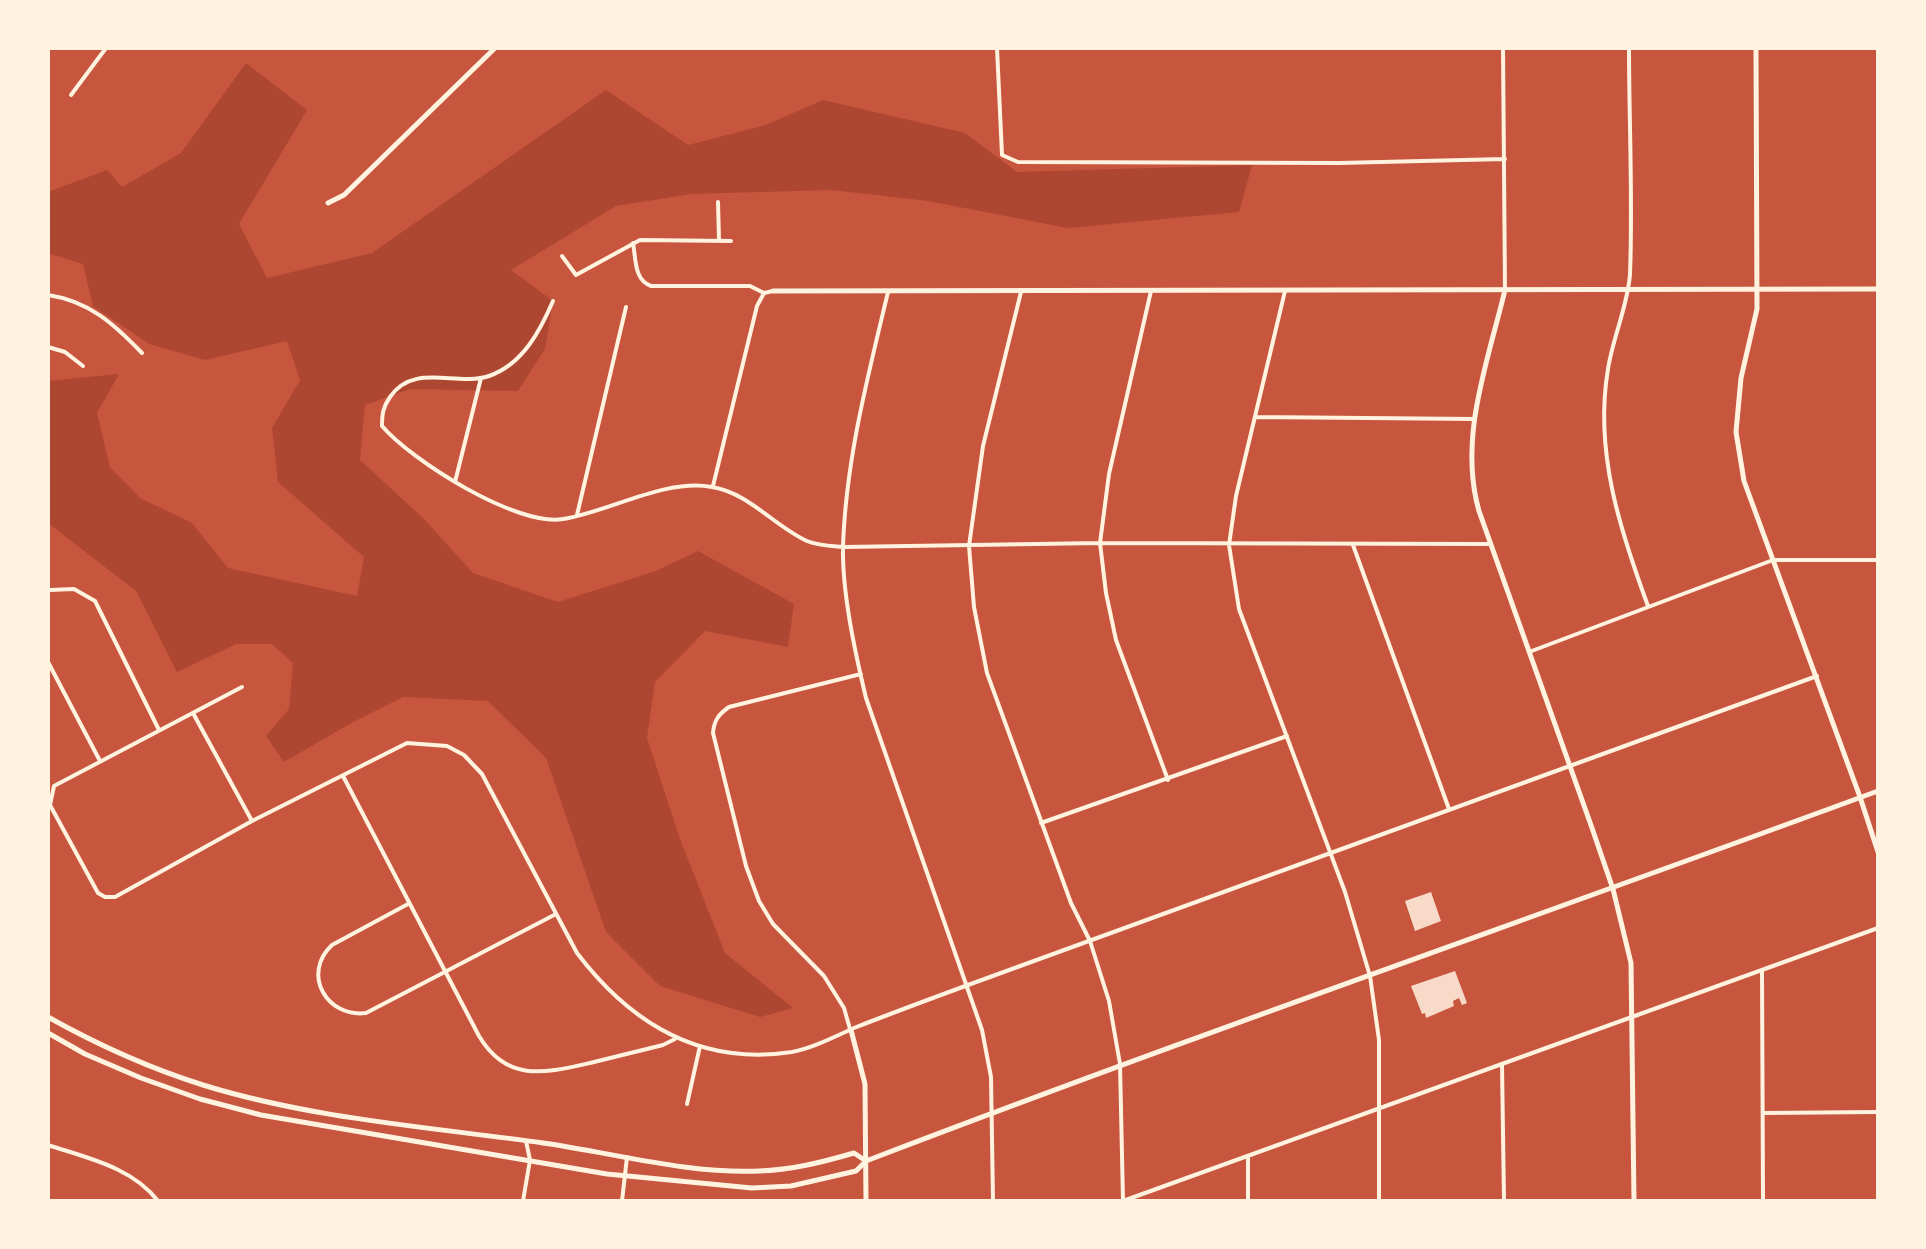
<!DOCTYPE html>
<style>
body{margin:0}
#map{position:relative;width:1926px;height:1249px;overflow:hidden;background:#c8553d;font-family:"Exo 2",sans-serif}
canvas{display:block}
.frame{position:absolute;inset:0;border:50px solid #fff3e0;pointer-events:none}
</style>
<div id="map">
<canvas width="1926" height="1249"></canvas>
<div class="frame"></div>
</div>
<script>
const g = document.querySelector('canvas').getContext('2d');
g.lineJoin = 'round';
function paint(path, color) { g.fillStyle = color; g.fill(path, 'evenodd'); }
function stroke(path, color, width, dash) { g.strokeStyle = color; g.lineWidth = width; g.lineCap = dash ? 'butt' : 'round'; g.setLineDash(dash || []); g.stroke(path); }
paint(new Path2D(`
 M 246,63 L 307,110 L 239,224 L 267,278 L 372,253 L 606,90 L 688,145 L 766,125 L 823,100 L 965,133 L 1017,172 L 1252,165 L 1239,212 L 1068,228 L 928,201 L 832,190 L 691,194 L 616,206 L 511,270 L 553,301 L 545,349 L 518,391 L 410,389 L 365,405 L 360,460 L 423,518 L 473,573 L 558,602 L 656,571 L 698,551 L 794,604 L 788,647 L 705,631 L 655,682 L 647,738 L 680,839 L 725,953 L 793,1008 L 760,1017 L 660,986 L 606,932 L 546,758 L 488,701 L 403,697 L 353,722 L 284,762 L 266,736 L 289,709 L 293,663 L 272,644 L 236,644 L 177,672 L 136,591 L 48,523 L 50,428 L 48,428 L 48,381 L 119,374 L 97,413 L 110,467 L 140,498 L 192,523 L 228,568 L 357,596 L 364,557 L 278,482 L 272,428 L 300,380 L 287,341 L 205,360 L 149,344 L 93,306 L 83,264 L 48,253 L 48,192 L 107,170 L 122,187 L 181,153 Z`), '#ae4732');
paint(new Path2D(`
 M 1431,892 L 1441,921 L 1415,931 L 1405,901 Z
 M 1455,971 L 1467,1003 L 1462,1005 L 1459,998 L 1453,1001 L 1454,1006 L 1426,1018 L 1425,1013 L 1422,1014 L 1411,986 Z`), '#f7dbc8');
stroke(new Path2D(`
 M 997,48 L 1002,155 L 1018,162 L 1339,163 L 1505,159
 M 1503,48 L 1505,290
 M 1629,48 C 1629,123 1633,199 1630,274 C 1628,305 1613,337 1608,369 C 1594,451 1620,530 1648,606
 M 71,95 L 106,48
 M 718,202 L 719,240
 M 633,243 C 636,259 634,280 651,286 L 750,286 L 764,293
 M 562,256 L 576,275 L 640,240 L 731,241
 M 1151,291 L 1109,474 L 1100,543 L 1106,593 L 1116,640 L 1168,780
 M 1285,291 L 1236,496 L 1229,545 L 1239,609 L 1345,892 L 1370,976 L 1379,1040 L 1379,1201
 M 888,292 C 868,376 846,459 843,546 C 842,593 855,652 866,698 L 982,1030 L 991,1077 L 993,1201
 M 1021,292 L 983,446 L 969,546 L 974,607 L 987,673 L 1071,903 L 1090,941 L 1109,1001 L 1120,1064 L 1123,1201
 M 48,295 C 89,301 114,324 142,353
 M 553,301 C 540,331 523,364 489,376 C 456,387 414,362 390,397 C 383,407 382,414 382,426 C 412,461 517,527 563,519 C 609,512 665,478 712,487 C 749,493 774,526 807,541 C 819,546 831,546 843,547 L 1100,543 L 1490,544
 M 48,347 L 65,352 L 83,366
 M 1255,417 L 1475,419
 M 455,482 L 481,378
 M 713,486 L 757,306 L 764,293 L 773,291
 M 577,515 L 626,307
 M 1353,545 L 1449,809
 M 50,590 L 74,589 L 95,601 L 159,730
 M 1529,652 L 1773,560 L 1878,560
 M 48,662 L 100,761
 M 242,687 L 54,786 L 50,805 L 98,893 L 105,897 L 115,897 L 252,821 L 407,743 L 447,746 L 464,755 L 482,774 L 577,953 C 631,1024 701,1066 792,1052 C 813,1048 834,1037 854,1028 C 892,1013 930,999 968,985 L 1817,676
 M 193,713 L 252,821
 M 343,776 L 479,1036 C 507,1083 545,1073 590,1063 C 614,1057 639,1051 663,1045 L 675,1039
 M 1041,823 L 1287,736
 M 408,904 L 332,945 C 301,974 327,1018 366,1013 L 556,914
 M 1762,970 L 1763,1201
 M 850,1029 L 844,1008 L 824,976 L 773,924 L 759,901 L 746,866 L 713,733 C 714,720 719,714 729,707 L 861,674
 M 1502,1065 L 1504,1201
 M 687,1104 L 700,1046
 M 1763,1113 L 1878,1112
 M 48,1145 C 87,1158 132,1167 158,1201
 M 1248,1158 L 1248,1201
 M 523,1201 L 530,1160 L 526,1141
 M 622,1201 L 627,1157
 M 1123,1201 L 1878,928`), '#fff3e0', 4);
stroke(new Path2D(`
 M 328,203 L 344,195 L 495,48
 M 1505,290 C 1488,361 1458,438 1479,511 L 1592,828 L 1613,889 L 1631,963 L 1634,1201
 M 773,291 L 1878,289
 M 1860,797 L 1878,852
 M 851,1030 L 865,1084 L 866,1201`), '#fff3e0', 5);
stroke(new Path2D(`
 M 1756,48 L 1757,309 L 1741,378 L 1736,432 L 1744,481 L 1860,797
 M 48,1017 C 98,1045 149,1068 203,1085 C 313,1119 430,1127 543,1143 C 614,1153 687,1174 759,1171 C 792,1170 823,1162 854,1153 L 866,1161
 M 48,1033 L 85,1054 L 141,1078 L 200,1099 L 261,1115 L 607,1174 L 752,1188 L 791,1186 L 856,1171 L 866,1161 C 1201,1033 1541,915 1878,791`), '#fff3e0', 5);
</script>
